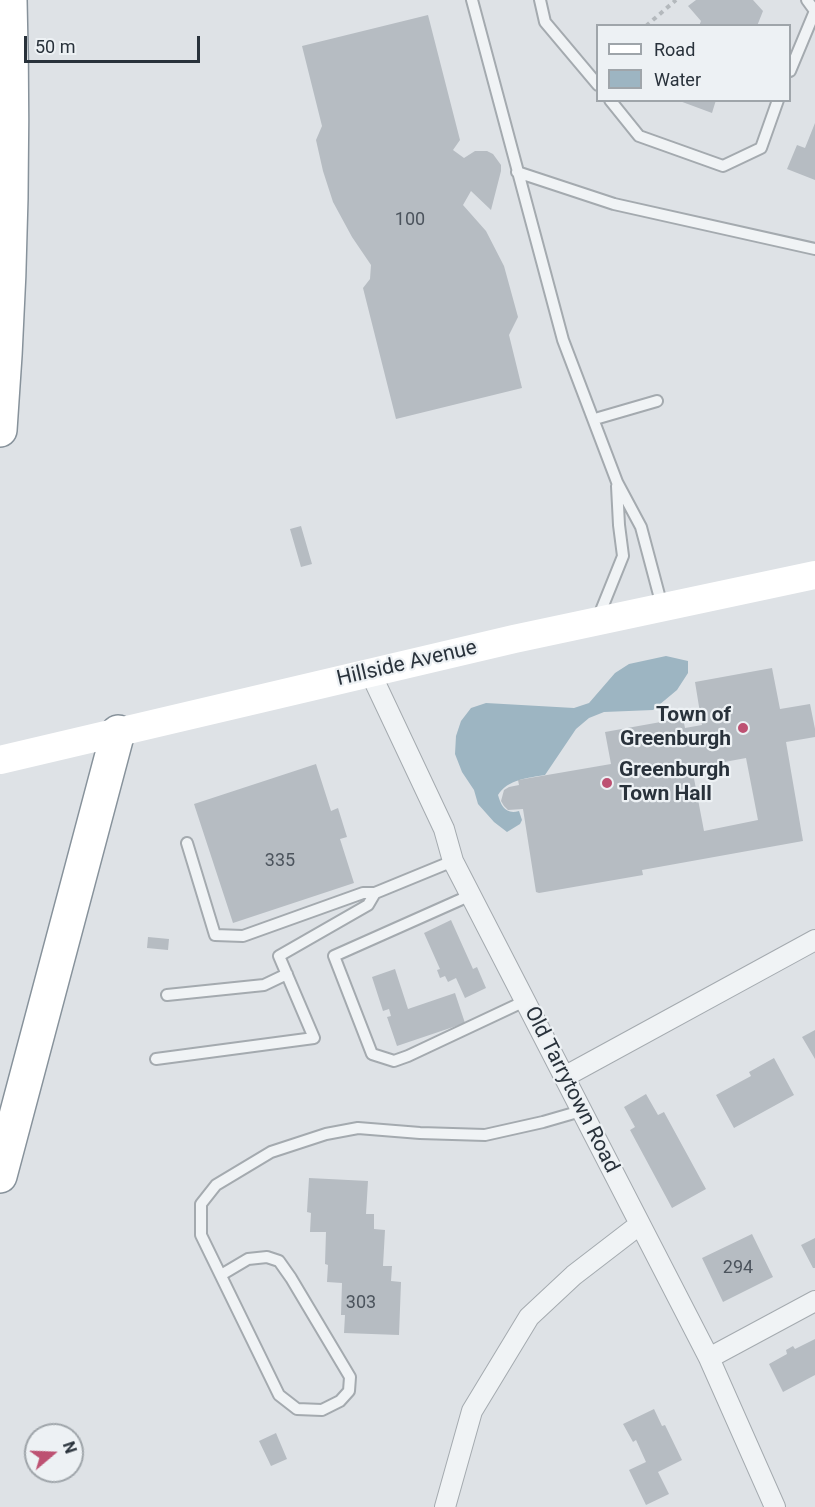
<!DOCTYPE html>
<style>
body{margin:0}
#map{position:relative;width:815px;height:1507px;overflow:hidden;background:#dee2e6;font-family:Roboto,sans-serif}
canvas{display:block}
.legend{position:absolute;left:596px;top:24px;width:195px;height:78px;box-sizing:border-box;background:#edf1f4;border:2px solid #9fa5aa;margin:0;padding:8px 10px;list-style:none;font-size:18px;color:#29323b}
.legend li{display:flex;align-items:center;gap:12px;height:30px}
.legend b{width:30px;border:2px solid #9fa5aa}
.north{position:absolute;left:24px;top:1423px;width:60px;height:60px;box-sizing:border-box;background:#edf1f4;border:2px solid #9fa5aa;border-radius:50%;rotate:71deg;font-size:16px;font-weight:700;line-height:24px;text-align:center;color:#29323b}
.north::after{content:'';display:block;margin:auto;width:21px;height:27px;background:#bd5172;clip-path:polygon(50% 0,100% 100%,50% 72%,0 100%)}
.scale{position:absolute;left:24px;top:36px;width:176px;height:27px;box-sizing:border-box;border:3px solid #29323b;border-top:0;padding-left:8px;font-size:18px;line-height:21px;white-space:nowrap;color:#29323b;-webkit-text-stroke:4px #edf1f4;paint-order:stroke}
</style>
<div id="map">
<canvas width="815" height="1507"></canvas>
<ul class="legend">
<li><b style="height:8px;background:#fff"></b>Road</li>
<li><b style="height:16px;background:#9db5c2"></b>Water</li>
</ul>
<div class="north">N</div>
<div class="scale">50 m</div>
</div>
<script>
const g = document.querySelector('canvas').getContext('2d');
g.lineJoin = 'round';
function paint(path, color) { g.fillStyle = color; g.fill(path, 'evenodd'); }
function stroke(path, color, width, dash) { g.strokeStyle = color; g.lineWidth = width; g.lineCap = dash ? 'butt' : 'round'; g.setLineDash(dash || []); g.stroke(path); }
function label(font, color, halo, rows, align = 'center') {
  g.font = font + ' Roboto,sans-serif'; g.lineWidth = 4.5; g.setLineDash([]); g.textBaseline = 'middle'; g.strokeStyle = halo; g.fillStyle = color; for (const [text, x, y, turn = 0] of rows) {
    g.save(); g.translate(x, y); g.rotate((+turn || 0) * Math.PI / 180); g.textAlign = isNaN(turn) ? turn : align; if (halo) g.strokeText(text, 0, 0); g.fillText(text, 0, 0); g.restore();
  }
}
paint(new Path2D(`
 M 666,656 L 688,661 L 688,673 L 677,690 L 653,710 L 604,712 L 589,718 L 576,729 L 545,775 C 528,778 508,779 498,795 C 501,806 506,815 519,811 L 522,820 L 520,824 L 507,832 L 494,822 L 478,804 L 474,790 L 462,772 L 455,754 L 456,736 L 461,721 L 471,708 L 486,703 L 574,708 L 589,703 L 615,673 L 629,664 Z`), '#9db5c2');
paint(new Path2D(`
 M 696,0 L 753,0 L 763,11 L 757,26 L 699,26 L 701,21 L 688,6 Z
 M 428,15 L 460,140 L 453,150 L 464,158 L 475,151 L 487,151 L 493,154 L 501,165 L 501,171 L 491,210 L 471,191 L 463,205 L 486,231 L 504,266 L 518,317 L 509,335 L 522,388 L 396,419 L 363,288 L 370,279 L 371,265 L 352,237 L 333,202 L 323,171 L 316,140 L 322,126 L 302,46 Z
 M 677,100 L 716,100 L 712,113 Z
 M 815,123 L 815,180 L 787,169 L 797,145 L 805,148 Z
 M 301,526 L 312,564 L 301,567 L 290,529 Z
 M 772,668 L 780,709 L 810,704 L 815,729 L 815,737 L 786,742 L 803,841 L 642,870 L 643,875 L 539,893 L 536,892 L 523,809 L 508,810 L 504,806 L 501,801 L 504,790 L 509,787 L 519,785 L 518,780 L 611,764 L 605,732 L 683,718 L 685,728 L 702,725 L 695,682 ZM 746,758 L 758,820 L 704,831 L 692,768 Z
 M 316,764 L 331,811 L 338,808 L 347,837 L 340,839 L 354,883 L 233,923 L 194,804 Z
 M 451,920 L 473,969 L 477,967 L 486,988 L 465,998 L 456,978 L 448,982 L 445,976 L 440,978 L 437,970 L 440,969 L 424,933 Z
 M 148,937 L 169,939 L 168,950 L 147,948 Z
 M 395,969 L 408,1009 L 455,993 L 465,1023 L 397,1046 L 387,1017 L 391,1016 L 389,1009 L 383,1011 L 372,977 Z
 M 815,1030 L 815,1059 L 802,1037 Z
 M 774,1058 L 794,1095 L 734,1128 L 716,1095 L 751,1076 L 749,1072 Z
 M 646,1094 L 658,1115 L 664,1112 L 706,1189 L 672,1208 L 630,1130 L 635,1127 L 624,1107 Z
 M 309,1178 L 368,1181 L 366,1214 L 374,1214 L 374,1229 L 385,1230 L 383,1266 L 392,1266 L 391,1281 L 401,1282 L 399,1335 L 344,1333 L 345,1315 L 341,1315 L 342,1283 L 327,1282 L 328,1265 L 325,1264 L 326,1232 L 310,1232 L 311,1213 L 307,1212 Z
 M 752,1234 L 773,1277 L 723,1302 L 702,1258 Z
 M 815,1238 L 815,1268 L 813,1268 L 801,1245 Z
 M 815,1339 L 815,1375 L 783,1392 L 769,1364 L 787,1354 L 786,1350 L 793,1346 L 795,1349 Z
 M 654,1409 L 662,1426 L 665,1425 L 682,1460 L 658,1472 L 669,1494 L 646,1505 L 629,1470 L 646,1462 L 636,1440 L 633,1442 L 623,1424 Z
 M 276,1433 L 287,1459 L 271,1466 L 259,1441 Z`), '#b6bcc2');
const lane = new Path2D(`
 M 472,0 L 563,340 L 617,482 L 641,527 L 662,606
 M 540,0 L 545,22 L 598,85
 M 807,0 L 815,11
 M 790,71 L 815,11
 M 610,100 L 639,136 L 723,166 L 761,148 L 778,100
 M 517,172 L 614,204 L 815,249
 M 595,419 L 657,401
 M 598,618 L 623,556 L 619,525 L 617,486
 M 187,843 L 215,935 L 243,936 L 363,893 L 375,893 L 453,861
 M 471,895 L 334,956 L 372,1054 L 394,1061 L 408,1056 L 525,1001
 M 167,995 L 264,985 L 287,974
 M 156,1059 L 314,1038 L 279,956 L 368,905 L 375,893
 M 221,1275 L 248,1259 L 267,1257 L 279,1261 L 291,1278 L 350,1377 L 349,1391 L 340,1401 L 322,1410 L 297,1409 L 279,1395 L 201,1235 L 201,1204 L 216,1185 L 271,1152 L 326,1134 L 358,1128 L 420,1133 L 485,1135 L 543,1122 L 581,1111`);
const street = new Path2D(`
 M 370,672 L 444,829 L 453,861 L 709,1358 L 775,1507
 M 564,1077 L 815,940
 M 709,1358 L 815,1301
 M 445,1507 L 472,1411 L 529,1317 L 574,1275 L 639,1225`);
const highway = new Path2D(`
 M 0,430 C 11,287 14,144 10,0
 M 0,1176 L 118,732`);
stroke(lane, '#a4aaaf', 14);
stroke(street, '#a4aaaf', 22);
stroke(highway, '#87929b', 36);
stroke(new Path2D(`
 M 646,26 L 676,0`), '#b4b9bd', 4, [4.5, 4.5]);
stroke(lane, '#f0f3f5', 10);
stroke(street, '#f0f3f5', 20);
stroke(new Path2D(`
 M 0,760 L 514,639 L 815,575`), '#fff', 28);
stroke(highway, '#fff', 33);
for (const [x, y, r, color] of [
 [743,728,6,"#bd5172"],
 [607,783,6,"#bd5172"]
]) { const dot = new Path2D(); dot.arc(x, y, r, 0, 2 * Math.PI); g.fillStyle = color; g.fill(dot); stroke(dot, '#edf1f4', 2); }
label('18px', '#4c545d', null, [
 ["100",410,220],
 ["335",280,861],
 ["294",738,1268],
 ["303",361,1303]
]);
label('21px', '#29323b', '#edf1f4', [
 ["Hillside Avenue",407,664,-13],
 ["Old Tarrytown Road",571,1090,63]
]);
label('bold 21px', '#29323b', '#edf1f4', [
 ["Town of",731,716],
 ["Greenburgh",731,740],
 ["Greenburgh",619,771,"left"],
 ["Town Hall",619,795,"left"]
], 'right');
</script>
